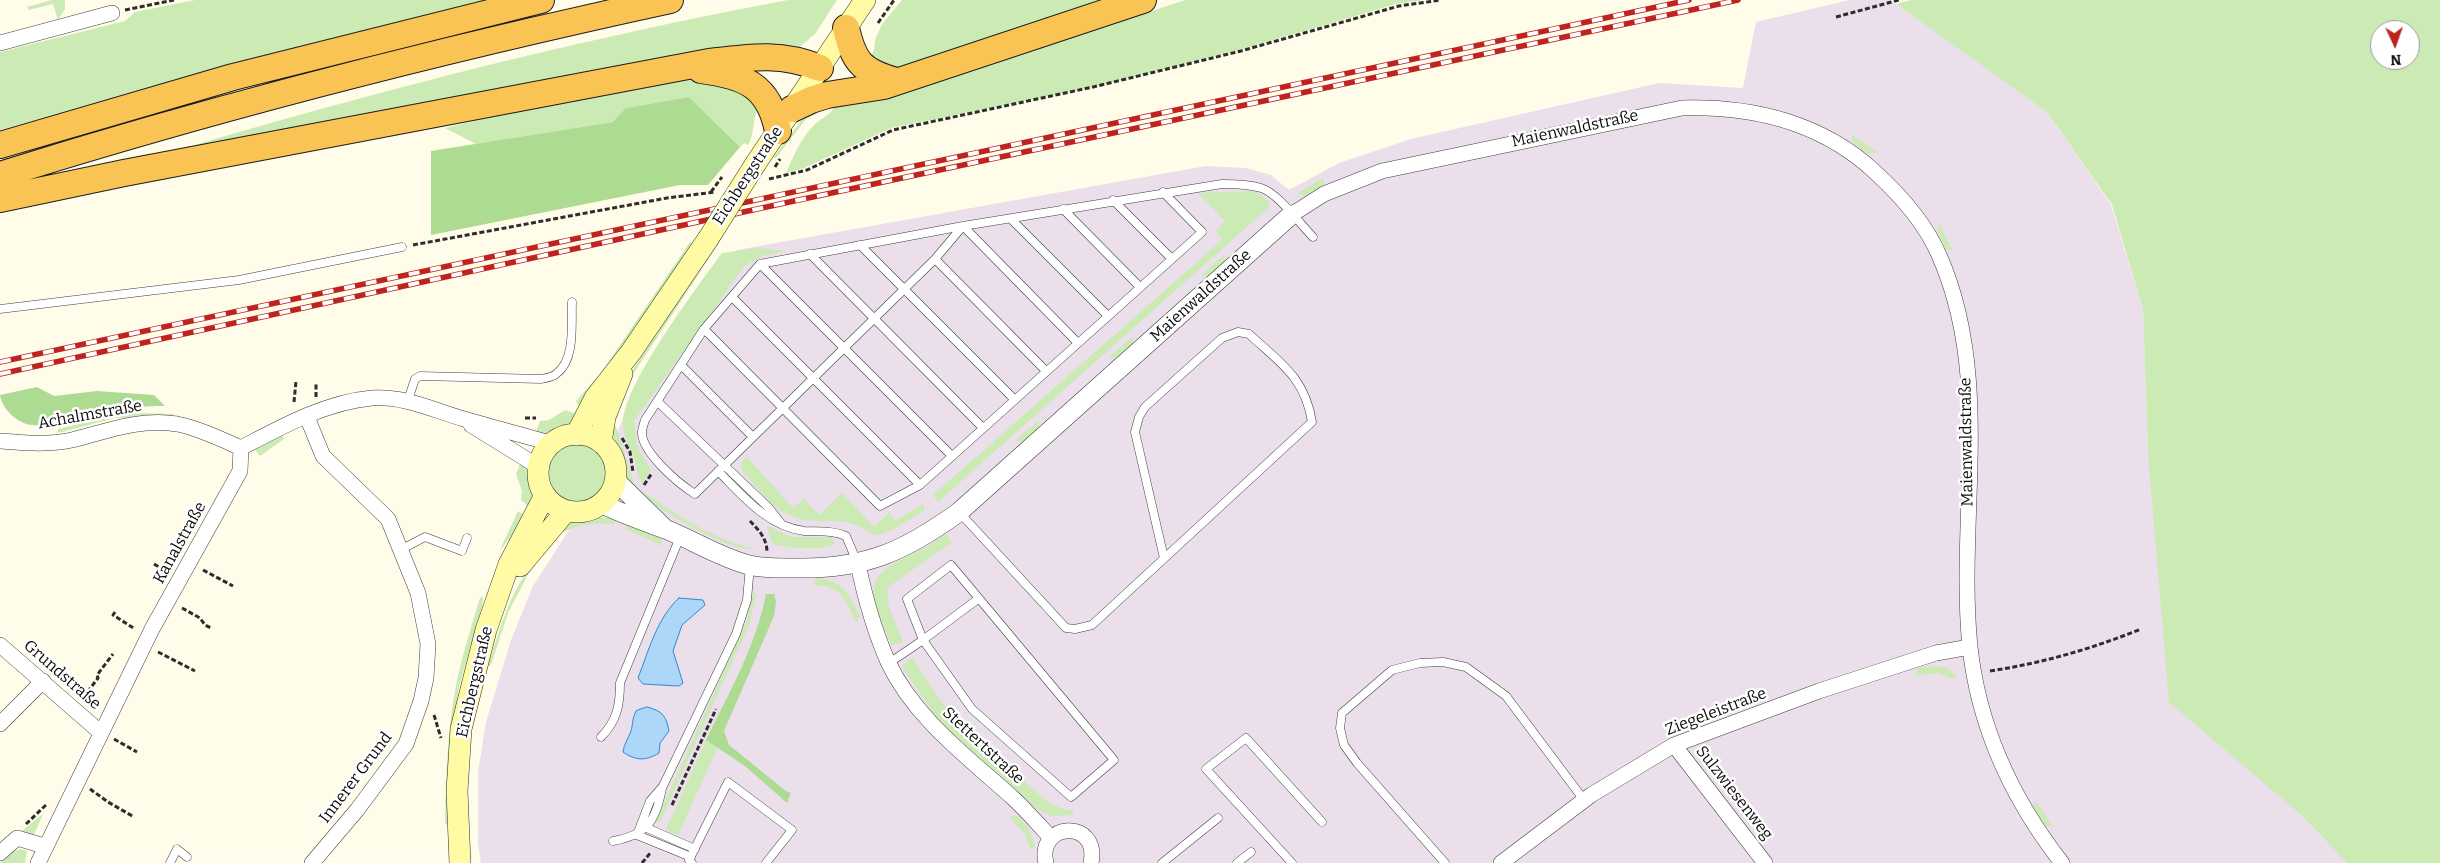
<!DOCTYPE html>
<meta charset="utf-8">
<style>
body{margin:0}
#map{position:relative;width:2440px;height:863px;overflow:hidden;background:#fffcea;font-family:Bitter,serif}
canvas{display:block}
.north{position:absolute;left:2370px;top:20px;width:50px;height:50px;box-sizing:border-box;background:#fff;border:1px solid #9d9d9d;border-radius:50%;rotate:177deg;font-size:14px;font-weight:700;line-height:20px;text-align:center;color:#0b0b0b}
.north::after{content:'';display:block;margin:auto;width:18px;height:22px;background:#be2320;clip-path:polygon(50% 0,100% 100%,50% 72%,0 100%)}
</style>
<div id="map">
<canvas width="2440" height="863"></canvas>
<div class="north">N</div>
</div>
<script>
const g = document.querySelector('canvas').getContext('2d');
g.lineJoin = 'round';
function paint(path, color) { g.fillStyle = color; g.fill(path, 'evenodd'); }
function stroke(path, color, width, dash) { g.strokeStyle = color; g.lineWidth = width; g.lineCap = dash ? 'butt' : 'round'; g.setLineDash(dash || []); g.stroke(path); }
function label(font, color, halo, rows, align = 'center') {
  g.font = font + ' Bitter,serif'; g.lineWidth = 5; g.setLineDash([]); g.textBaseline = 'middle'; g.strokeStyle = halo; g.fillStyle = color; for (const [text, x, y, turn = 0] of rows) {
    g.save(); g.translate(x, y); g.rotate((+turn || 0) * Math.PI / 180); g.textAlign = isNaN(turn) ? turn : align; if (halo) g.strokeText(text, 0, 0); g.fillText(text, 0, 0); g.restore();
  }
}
paint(new Path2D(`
 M 1850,0 L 1890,0 L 1958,47 L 2047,112 L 2111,205 L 2143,310 L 2148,454 L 2300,814 L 2347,863 L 481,863 L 478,843 L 478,772 L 486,722 L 511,640 L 533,586 L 573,524 L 607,518 L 632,484 L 626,459 L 615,437 L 630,403 L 709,277 L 737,250 L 1206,166 L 1246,168 L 1271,175 L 1289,190 L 1339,163 L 1411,139 L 1659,83 L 1743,88 L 1756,22 Z`), '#eadfeb');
paint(new Path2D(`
 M 51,0 L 65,0 L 65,9 L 58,20 L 53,4 L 29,10 L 27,7 Z
 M 195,0 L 485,0 L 229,65 L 0,130 L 0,52 L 125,21 L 135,12 Z
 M 788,0 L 837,0 L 815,34 L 796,50 L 109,171 C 332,102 559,43 788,0 Z
 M 902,0 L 1130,0 L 914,72 L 866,64 L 874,50 L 875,40 L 882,24 Z
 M 1185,0 L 1424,0 L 1396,4 L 1240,50 L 1093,87 L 891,128 L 804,168 L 786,173 C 793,157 801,138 814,125 C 822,117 831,116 836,104 L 876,101 L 920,88 Z
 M 1911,0 L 2440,0 L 2440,863 L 2347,863 L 2300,814 L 2169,702 L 2148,454 L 2143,310 L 2112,205 L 2047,112 L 1896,4 ZM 2380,30 L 2410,30 L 2410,60 L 2380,60 Z
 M 684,79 L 703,79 L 738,89 L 759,106 C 752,119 755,133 748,145 L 744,143 L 740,147 L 689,97 L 627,108 L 613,122 L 476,144 L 445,128 L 536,106 Z
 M 824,109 L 806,119 L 776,158 L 773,158 L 804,117 L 812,111 Z
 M 1852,135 L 1877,152 L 1868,154 L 1853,143 Z
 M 1324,178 L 1323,186 L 1305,196 L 1297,193 Z
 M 1248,191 L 1257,192 L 1269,202 L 1269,207 L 938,502 L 933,495 L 1222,240 L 1216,230 L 1225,221 L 1198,193 Z
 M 1939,224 L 1953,251 L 1946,249 L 1937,231 Z
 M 724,235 L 634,373 L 624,397 L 631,372 L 722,236 Z
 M 690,242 L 693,242 L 584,406 L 578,405 L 576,401 L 601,373 Z
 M 757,248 L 787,251 L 763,256 L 744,266 L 634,421 L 637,446 L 651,470 L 642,483 C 636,475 637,467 634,458 C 630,446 622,435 623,421 C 625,383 697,287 722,253 Z
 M 1224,255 L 1225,263 L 1209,277 L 1201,275 Z
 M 1132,337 L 1133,346 L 1117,359 L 1109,357 Z
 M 565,410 L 580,415 C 571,429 552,435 535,434 L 540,421 L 549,420 Z
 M 137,413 L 173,414 L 173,417 L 115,418 L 58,433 L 58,429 L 114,415 Z
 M 1038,421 L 1039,429 L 1023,442 L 1015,441 Z
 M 612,424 L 616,427 L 636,490 L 628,484 L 622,455 L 613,437 Z
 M 282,434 L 284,439 L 260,456 L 255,450 Z
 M549 473a29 29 0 1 1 58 0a29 29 0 1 1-58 0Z
 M 747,457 L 793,508 L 804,499 L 819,515 L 842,493 L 874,527 L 890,512 L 895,521 L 923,504 L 925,510 L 892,530 L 875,536 C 840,509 818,530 787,514 C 770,506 755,485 742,471 L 741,463 Z
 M 521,462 C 534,476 535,490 532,509 L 521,500 L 522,491 L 516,474 Z
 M 646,493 C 679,517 713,539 753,548 C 732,554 659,510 642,495 Z
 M 518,511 L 528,518 L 516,530 L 499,552 Z
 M 607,517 L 617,519 L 613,524 C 595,522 580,524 564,532 L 559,529 L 568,520 Z
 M 626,522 L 660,538 L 663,546 L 625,529 Z
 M 767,526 L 791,537 L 832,537 L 835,544 C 823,551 785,549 772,543 Z
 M 946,534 L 952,542 L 887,588 L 889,607 L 903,642 L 891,645 C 886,631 877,616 874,601 C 867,570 904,558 926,547 C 933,543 939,538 946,534 Z
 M 534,563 L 508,613 L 491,665 L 488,666 C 500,630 509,592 534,563 Z
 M 816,578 C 843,581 849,593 860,616 L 856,623 C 846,599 842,586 813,585 Z
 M 754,591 L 756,595 L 749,625 L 660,822 L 656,821 L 746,623 Z
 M 483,596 L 482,607 L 459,686 L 451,741 L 447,825 L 445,823 C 446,778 447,731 456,686 C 462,656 471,627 480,598 Z
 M 913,658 C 930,686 948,714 973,737 C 985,748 999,757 1011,768 C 1030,785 1046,807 1072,811 L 1074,815 L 1052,816 L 1040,811 L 963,744 L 937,718 L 902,667 L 909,659 Z
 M 1928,666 L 1948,668 L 1958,678 L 1951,678 L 1938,673 L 1915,676 L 1918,668 Z
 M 706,740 L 718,747 L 678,835 L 666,830 Z
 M 2036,801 L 2052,826 L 2045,826 L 2033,808 Z
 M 43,814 L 33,837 L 24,833 L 23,830 Z
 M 1018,816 L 1030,831 L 1035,845 L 1031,850 L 1025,834 L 1009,817 Z
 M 21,849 L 27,851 L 25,863 L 0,863 L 14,851 Z`), '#cceab3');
paint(new Path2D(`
 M 689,97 L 740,147 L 708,185 L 680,185 L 431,235 L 431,151 L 613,122 L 626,108 Z
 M 37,387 L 54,396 L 97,391 L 154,395 L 165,406 C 140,406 117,408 92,413 C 73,418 52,427 32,425 C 18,424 2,409 0,395 Z
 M 766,594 L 774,594 L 776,602 L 774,616 L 724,731 L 729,745 L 786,791 L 791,793 L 787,803 L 745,766 L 706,740 C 729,693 756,646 766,594 Z`), '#aedb92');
const water = new Path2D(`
 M 679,598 L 703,600 L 705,605 L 682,625 L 673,651 L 683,683 L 679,686 L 643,684 L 638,678 C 649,650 657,618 679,598 Z
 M 647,707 C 662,711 666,715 669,731 L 660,743 L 659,753 C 646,761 636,761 623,752 C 624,744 628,739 631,731 C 633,724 632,719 636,711 Z`);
paint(water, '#add7f8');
stroke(water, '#3287d1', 1);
const service = new Path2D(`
 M 1113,200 L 1172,259 L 1202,232 L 1163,192
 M 1063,209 L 1140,287
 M 1011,219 L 1108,316
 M 860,245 L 1014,399
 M 810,254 L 983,428
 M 935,259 L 1046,371
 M 760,264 L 952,456
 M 732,297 L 920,485
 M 0,309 L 239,280 L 402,247
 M 704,329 L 880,506 L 920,485 L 1172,259
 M 1078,343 L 963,226 L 935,259 L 695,494 C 679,484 641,452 642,432 C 642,428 644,424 645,420 L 704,329 L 760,264 L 963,226 L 1222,184 C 1235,184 1248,184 1261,188 C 1278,193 1300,224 1313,237
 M 681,365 L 753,437
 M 408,400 L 415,379 L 420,376 L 541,379 C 546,378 553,377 556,374 C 576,360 571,323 572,302
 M 658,402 L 769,508 L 780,522
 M 718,471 C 743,496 767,526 804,531 C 819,532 831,530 846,536 L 857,562
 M 959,512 L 1066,628 L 1075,629 L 1092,625 L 1312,422 C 1305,377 1280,363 1249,334 L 1238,332 L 1222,338 L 1145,407 L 1139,417 L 1135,432 L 1164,558
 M 402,549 L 425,537 L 462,551 L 467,538
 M 889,663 L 923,640 L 972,709 L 1071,797 L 1114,760 L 951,565 L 907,599 L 923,640 L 978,599
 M 601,737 C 617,721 620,705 620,683 L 680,537
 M 647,828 L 695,849
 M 613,841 C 647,835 656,821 662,788
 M 691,857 L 637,835 L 650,801 L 663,786 L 736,634 L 747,600 L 750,565
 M 170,863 L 177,849 L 187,857
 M 692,863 L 689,860 L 728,782 L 792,830 L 766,863
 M 1162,863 L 1218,818
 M 1237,863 L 1251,852
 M 1292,863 L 1206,769 L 1246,738 L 1322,822
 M 1445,863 L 1357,763 L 1344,745 L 1340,728 L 1342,713 L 1392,670 L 1420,663 L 1443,662 L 1466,667 L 1506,696 L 1584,800`);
const minor = new Path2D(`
 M 0,43 L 112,13
 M 1291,215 L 1324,194 L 1382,171 L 1682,108 C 1753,106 1823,123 1876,173 C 1900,195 1926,225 1939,255 C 1994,379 1957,518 1970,647 C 1979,729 2012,799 2062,863
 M 307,417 L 323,456 L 388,519 L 418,593 L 428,644 L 426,678 L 421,701 L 406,744 L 357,810 L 312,863
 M 471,425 L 539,467
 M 0,441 C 23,443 49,445 72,440 C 107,431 140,418 177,424 C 198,428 221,439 241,448
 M 241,448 C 281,427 326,402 372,398 C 405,396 433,410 464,419 C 494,428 523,435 553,444
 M 858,564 C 865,598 874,630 888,662 C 915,719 969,758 1014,799 C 1027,811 1039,825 1051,838
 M 0,645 L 100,732
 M 0,724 L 43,681
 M 1674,745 L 1765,863
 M 0,853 L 17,838 L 44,846
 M 38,863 L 152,629 L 240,471 L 241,448
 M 1046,863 C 1036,822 1100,818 1091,863
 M 1501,863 L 1591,795 L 1674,745 L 1819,691 L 1936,653 L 1970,647`);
const tertiary = new Path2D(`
 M 616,481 L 665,529
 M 602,504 C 623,514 643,521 665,529 C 693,540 719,557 749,565 C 765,569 782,568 798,568 C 866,569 905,551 959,512 L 1291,215`);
const secondary = new Path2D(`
 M 756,163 L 865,0
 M538 473a39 39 0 1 1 78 0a39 39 0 1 1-78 0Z
 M 576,435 L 595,398 L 631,352 L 708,239
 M 601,442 L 605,417 L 622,374
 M 520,566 L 566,511
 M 460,863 L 457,791 L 461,729 L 486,630 L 509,564 L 545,495`);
const trunk = new Path2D(`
 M 846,28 C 854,63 862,71 896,81
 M 701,70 C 745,76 769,85 778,131
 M 792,109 L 811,100 L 827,95 L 884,86 L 1143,0
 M 0,145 L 233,77 L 541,0
 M 0,175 C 220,106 444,49 670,0
 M 0,199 L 124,173 L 709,62 C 750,57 781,52 820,68`);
stroke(service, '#3e3e3e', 9);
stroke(minor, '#3e3e3e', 16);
stroke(tertiary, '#3e3e3e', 20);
stroke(secondary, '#2d2d2d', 22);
stroke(trunk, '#1c1c1c', 28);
stroke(new Path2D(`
 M 125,10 L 174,0
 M 1836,17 L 1899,0
 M 878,23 L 894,0
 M 769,179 L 807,170 L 893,130 L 1093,87 L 1241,51 L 1399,6 L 1441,0
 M 711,192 L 722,177
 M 413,245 L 667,198 L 715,192
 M 316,397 L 316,382
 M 294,402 L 296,381
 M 525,418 L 536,418
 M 622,438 L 630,452 L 633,472
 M 644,485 L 652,473
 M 750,521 C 759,530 767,539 767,552
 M 154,564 L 167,572
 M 203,570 L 233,586
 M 182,608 L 200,618 L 205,625 L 211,628
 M 115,612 L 113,615 L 135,629
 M 158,652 L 195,671
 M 1990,671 C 2043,663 2091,649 2141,629
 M 83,698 L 98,678 L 97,675 L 113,654
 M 434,715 L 441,738
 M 114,739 L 137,752
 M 90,789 L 108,802 L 134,817
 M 672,805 L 716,709
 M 26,824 L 47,804
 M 642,863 L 651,852`), '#2d2d2d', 3, [5, 2.5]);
stroke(service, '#fff', 8);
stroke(minor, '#fff', 15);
stroke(tertiary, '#fff', 19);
stroke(secondary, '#fffba5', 21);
stroke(trunk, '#fac455', 26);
const rail = new Path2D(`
 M 0,362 L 1689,0
 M 0,374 L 794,201 L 1738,0`);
stroke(rail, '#be2320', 5.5);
stroke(rail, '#fff', 4, [11]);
const secondaryBridge = new Path2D(`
 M 708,239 L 756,163`);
stroke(secondaryBridge, '#2d2d2d', 22, []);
stroke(new Path2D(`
 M 775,167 L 780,159`), '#2d2d2d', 3, [5, 2.5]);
stroke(secondaryBridge, '#fffba5', 21);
label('16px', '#0b0b0b', '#fff', [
 ["Maienwaldstraße",1575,129,-12],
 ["Eichbergstraße",748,176,-57],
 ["Maienwaldstraße",1201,296,-42],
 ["Achalmstraße",90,415,-10],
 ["Maienwaldstraße",1967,442,-91],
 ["Kanalstraße",180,543,-61],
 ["Grundstraße",62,675,41],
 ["Eichbergstraße",475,682,-77],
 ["Ziegeleistraße",1716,712,-21],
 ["Stettertstraße",983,746,43],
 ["Innerer Grund",356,778,-53],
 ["Sulzwiesenweg",1734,793,52]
]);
</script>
